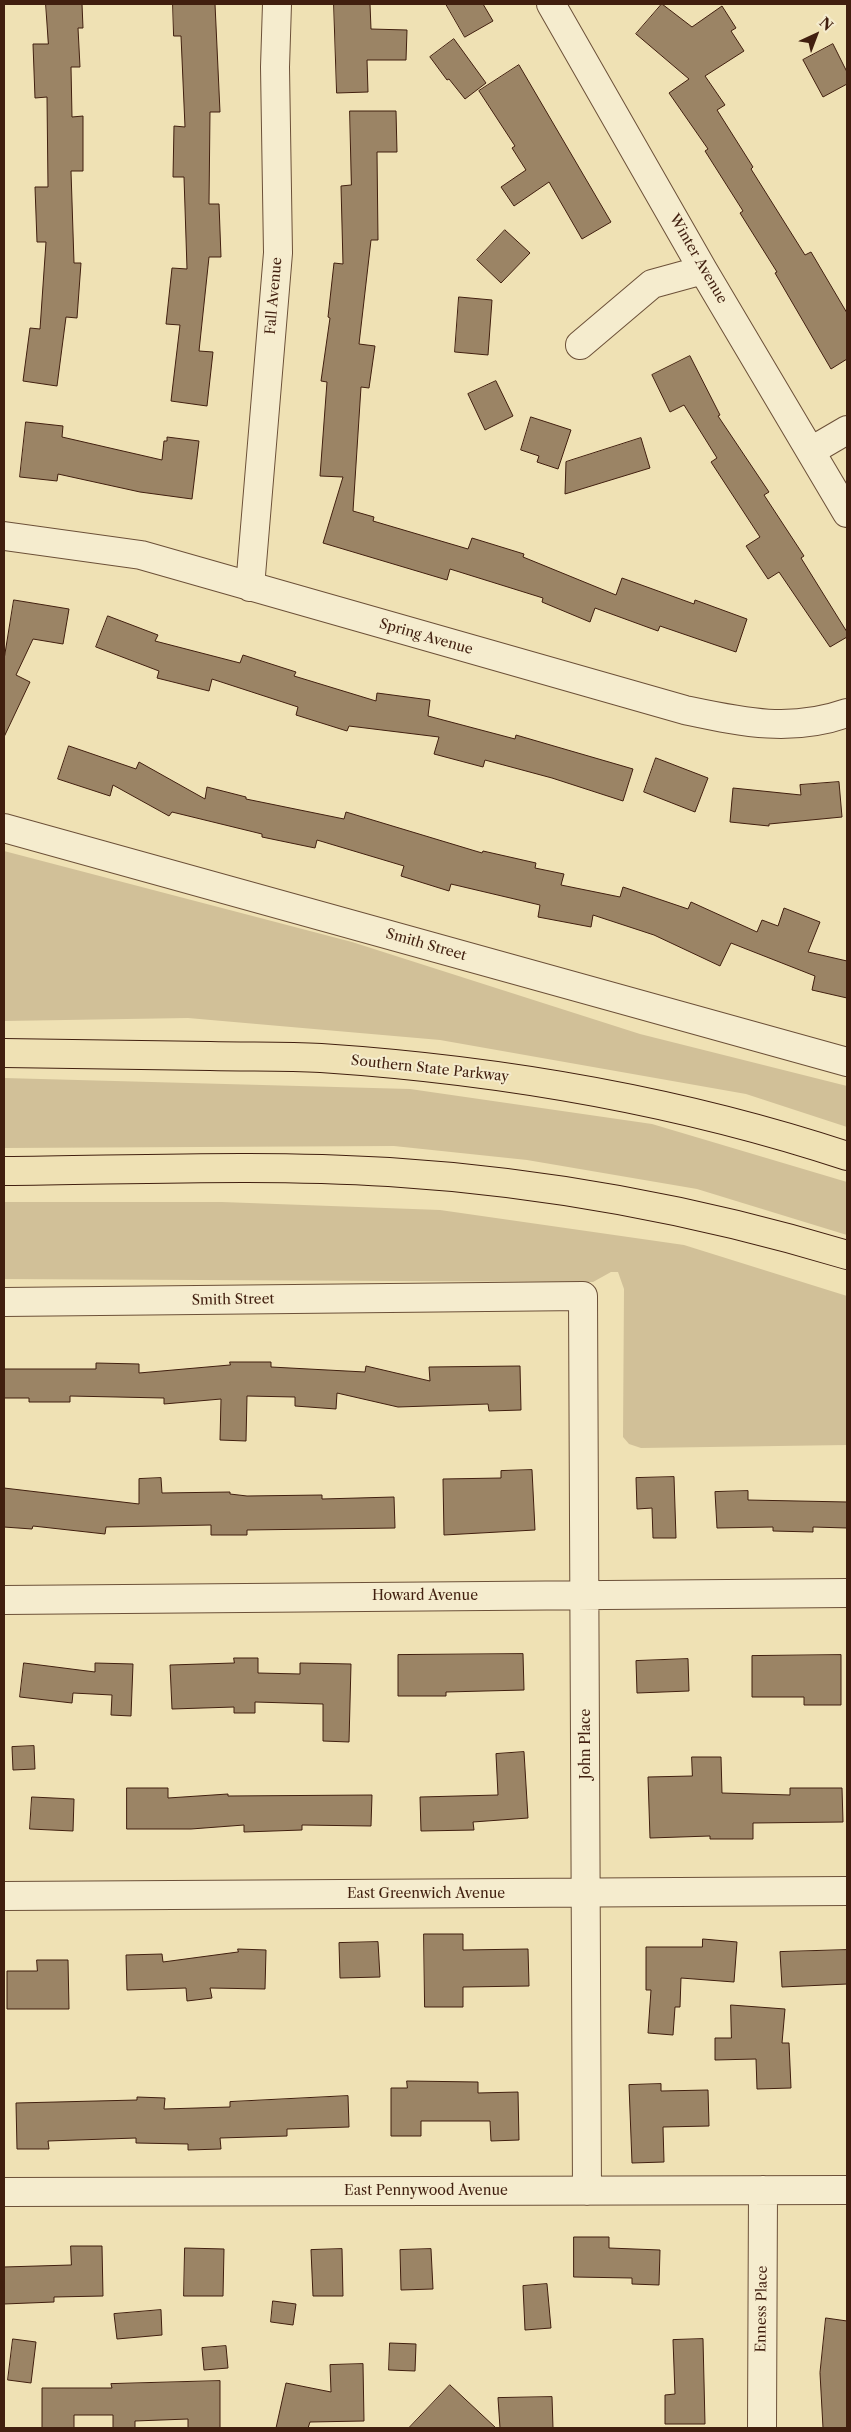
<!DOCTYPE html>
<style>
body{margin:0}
#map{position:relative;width:851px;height:2432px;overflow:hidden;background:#efe1b4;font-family:"Libre Caslon Text",serif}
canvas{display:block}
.frame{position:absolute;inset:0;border:5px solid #411f0f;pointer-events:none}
.north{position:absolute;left:791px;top:10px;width:50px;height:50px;-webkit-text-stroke:4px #f5ecce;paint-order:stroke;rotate:43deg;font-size:14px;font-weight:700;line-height:20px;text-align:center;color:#411f0f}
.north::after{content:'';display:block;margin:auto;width:18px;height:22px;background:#411f0f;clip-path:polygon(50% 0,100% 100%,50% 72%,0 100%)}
</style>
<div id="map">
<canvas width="851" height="2432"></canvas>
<div class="frame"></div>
<div class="north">N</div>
</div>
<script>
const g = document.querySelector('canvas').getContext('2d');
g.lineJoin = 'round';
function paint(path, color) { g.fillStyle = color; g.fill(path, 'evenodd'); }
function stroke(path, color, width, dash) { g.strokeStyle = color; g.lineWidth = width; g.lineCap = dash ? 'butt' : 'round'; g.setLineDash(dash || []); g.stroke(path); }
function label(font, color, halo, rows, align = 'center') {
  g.font = font + ' "Libre Caslon Text",serif'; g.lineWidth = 4; g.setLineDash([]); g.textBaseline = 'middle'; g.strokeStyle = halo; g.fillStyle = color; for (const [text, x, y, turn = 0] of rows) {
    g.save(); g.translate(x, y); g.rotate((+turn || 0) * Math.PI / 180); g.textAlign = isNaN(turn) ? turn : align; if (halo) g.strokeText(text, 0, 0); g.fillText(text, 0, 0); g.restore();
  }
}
paint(new Path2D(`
 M 4,851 L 352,942 L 640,1034 L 847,1086 L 847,1127 L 746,1094 L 440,1040 L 188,1018 L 4,1021 Z
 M 4,1078 L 410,1089 L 652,1124 L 847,1182 L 847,1235 L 697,1189 L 527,1160 L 394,1146 L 4,1148 Z
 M 4,1202 L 222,1202 L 440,1210 L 684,1245 L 847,1296 L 847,1445 L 641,1448 L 629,1444 L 623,1437 L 624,1289 L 618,1272 L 611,1272 L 593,1282 L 4,1279 Z`), '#d1c098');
const building = new Path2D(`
 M 46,4 L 82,4 L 83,28 L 78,28 L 80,67 L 71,67 L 72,117 L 83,116 L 83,171 L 71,171 L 74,263 L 81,263 L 77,318 L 66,317 L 57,386 L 23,381 L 30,328 L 40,329 L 46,242 L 37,242 L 35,187 L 48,187 L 47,97 L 35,98 L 33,44 L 48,44 Z
 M 173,4 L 215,4 L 220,112 L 210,112 L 209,204 L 219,204 L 221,257 L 209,257 L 199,351 L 213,352 L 207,406 L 171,401 L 180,325 L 166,324 L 172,268 L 187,269 L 184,177 L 173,177 L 174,126 L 185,127 L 181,36 L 174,36 Z
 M 334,4 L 370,4 L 371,29 L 407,30 L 406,60 L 367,60 L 368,92 L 337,93 Z
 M 446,4 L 483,4 L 493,21 L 465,37 Z
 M 662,4 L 692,27 L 722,6 L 736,28 L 731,31 L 744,51 L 705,76 L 725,105 L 717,110 L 753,167 L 751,169 L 805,255 L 811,252 L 847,313 L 847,359 L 831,369 L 775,273 L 777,272 L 740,213 L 743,211 L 705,151 L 708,149 L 669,93 L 689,79 L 636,34 Z
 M 454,39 L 486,83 L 465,99 L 449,79 L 447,80 L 430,57 Z
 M 833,44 L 847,72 L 847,84 L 823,97 L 803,60 Z
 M 519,65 L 611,222 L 582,239 L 549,182 L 514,206 L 501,187 L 526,170 L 512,148 L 515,146 L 479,91 Z
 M 350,111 L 396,111 L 397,152 L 377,152 L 378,240 L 371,240 L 359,344 L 375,346 L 369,388 L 361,387 L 353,511 L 374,517 L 373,521 L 468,549 L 472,538 L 524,554 L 523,557 L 616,595 L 622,578 L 694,604 L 695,600 L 747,619 L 736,652 L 660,626 L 658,631 L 595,608 L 590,622 L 542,602 L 543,598 L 450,569 L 447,580 L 323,543 L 343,477 L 320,476 L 327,382 L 321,381 L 330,318 L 328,317 L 334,263 L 343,264 L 341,186 L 351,185 Z
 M 505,230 L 530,253 L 501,283 L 477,260 Z
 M 459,297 L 492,300 L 488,355 L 455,352 Z
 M 690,356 L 720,415 L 718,416 L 769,492 L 764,495 L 804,556 L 801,558 L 847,632 L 847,637 L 830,647 L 779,572 L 768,579 L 746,546 L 760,537 L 711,462 L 717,458 L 684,405 L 670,412 L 652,375 Z
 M 496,381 L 513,416 L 485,430 L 468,394 Z
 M 531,417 L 571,430 L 558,469 L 537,462 L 539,456 L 521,450 Z
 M 26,422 L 63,426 L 62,437 L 162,460 L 164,441 L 167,441 L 167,437 L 199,441 L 192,499 L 140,492 L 58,474 L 57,481 L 20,477 Z
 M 641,438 L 650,468 L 565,494 L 566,462 Z
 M 14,600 L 69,609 L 63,644 L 33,639 L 16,675 L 30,682 L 4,737 L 4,660 Z
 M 108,616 L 158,635 L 155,641 L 240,663 L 243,655 L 296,672 L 294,676 L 376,701 L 377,693 L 430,700 L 428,716 L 515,739 L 516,735 L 633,769 L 623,801 L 552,778 L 485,760 L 483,767 L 434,754 L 439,737 L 349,726 L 347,731 L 296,715 L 298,707 L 212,679 L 209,691 L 157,678 L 159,671 L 96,647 Z
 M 69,746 L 136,769 L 139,762 L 205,799 L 207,787 L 246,797 L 246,799 L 344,819 L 346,812 L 482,853 L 483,851 L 536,863 L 535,868 L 564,874 L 561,885 L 620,897 L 623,887 L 688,909 L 691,902 L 757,932 L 762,920 L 778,926 L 784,908 L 820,922 L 808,952 L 847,961 L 847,998 L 812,990 L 815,976 L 731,943 L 720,966 L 654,935 L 593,915 L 591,927 L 538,917 L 540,905 L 451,884 L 449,891 L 401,876 L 404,866 L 317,840 L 315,848 L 262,837 L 262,834 L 172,812 L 169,816 L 113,785 L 110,796 L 58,779 Z
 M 656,758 L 708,778 L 695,812 L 644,792 Z
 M 839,782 L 842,817 L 769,824 L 769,826 L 730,822 L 733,788 L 801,795 L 800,785 Z
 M 230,1362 L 271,1362 L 271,1367 L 365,1372 L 366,1366 L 430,1381 L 429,1367 L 520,1366 L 521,1410 L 489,1411 L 488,1404 L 398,1407 L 337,1393 L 336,1409 L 295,1406 L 295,1397 L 247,1396 L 246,1441 L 220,1440 L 221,1399 L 164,1404 L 164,1398 L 70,1396 L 70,1402 L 29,1402 L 29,1398 L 4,1398 L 4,1369 L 96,1369 L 96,1363 L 139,1364 L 139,1373 L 230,1365 Z
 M 532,1470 L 535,1530 L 444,1535 L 443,1479 L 501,1478 L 501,1471 Z
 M 674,1477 L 676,1538 L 653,1538 L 652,1508 L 637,1509 L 636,1478 Z
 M 161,1478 L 162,1493 L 230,1492 L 230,1494 L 247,1496 L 322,1495 L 322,1499 L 394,1497 L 395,1528 L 247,1530 L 247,1535 L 211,1535 L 211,1525 L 106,1527 L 105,1534 L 33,1526 L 32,1529 L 4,1527 L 4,1488 L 139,1504 L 139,1479 Z
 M 748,1491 L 748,1500 L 847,1502 L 847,1528 L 813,1527 L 813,1532 L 773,1531 L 773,1527 L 717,1528 L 715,1492 Z
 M 523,1654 L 524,1690 L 446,1692 L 446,1696 L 398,1696 L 398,1655 Z
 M 841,1655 L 841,1705 L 804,1705 L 804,1697 L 752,1697 L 752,1656 Z
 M 234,1658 L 258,1658 L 258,1673 L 300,1674 L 300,1663 L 351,1664 L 349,1742 L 323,1741 L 323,1704 L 255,1702 L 255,1713 L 234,1713 L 234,1707 L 172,1709 L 170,1665 L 234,1663 Z
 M 688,1659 L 689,1691 L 637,1693 L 636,1661 Z
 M 24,1663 L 95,1672 L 95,1663 L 133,1664 L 131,1716 L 111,1715 L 112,1695 L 73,1693 L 72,1703 L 20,1697 Z
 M 34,1746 L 35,1769 L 13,1770 L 12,1747 Z
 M 524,1752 L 528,1818 L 473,1822 L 474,1830 L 421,1831 L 420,1797 L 498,1795 L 496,1754 Z
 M 692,1757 L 721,1757 L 722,1793 L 790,1795 L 790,1788 L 842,1788 L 843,1822 L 753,1823 L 753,1839 L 710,1839 L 710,1836 L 650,1838 L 648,1777 L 692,1776 Z
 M 127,1788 L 168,1788 L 168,1798 L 228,1794 L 228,1796 L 372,1795 L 371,1826 L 302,1825 L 302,1830 L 244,1832 L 244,1825 L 191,1829 L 127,1829 Z
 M 32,1797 L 74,1799 L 73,1831 L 30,1829 Z
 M 424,1934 L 463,1934 L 463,1950 L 528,1949 L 529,1986 L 463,1987 L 463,2007 L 425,2007 Z
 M 703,1939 L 737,1942 L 734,1982 L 681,1978 L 680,2007 L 675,2007 L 673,2035 L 648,2033 L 651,1990 L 646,1990 L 646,1947 L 702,1947 Z
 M 378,1942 L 380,1977 L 340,1978 L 339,1943 Z
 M 238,1949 L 266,1950 L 265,1989 L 210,1988 L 212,1998 L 187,2001 L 186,1988 L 127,1990 L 126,1955 L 162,1954 L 163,1962 L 238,1952 Z
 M 847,1950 L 847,1984 L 782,1987 L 780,1952 Z
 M 37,1960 L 68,1960 L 69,2009 L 7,2009 L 7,1971 L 37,1971 Z
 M 731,2005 L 785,2009 L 782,2043 L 789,2043 L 791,2088 L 757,2089 L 756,2059 L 715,2060 L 715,2038 L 731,2038 Z
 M 407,2081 L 478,2082 L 478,2093 L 518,2092 L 519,2140 L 491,2141 L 490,2121 L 421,2121 L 421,2136 L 391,2136 L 391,2088 L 407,2088 Z
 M 661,2084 L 661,2091 L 708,2090 L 709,2126 L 663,2127 L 664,2162 L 632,2163 L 629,2085 Z
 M 348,2096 L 349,2127 L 287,2129 L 287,2136 L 220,2138 L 221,2149 L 188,2150 L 188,2144 L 136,2143 L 136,2138 L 48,2141 L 49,2149 L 17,2149 L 16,2103 L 137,2100 L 137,2097 L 165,2098 L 164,2109 L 230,2107 L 230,2102 Z
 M 574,2237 L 609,2237 L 609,2248 L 660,2250 L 659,2285 L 632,2284 L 632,2278 L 574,2277 Z
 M 71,2246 L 102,2246 L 103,2296 L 54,2297 L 54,2302 L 4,2304 L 4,2267 L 71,2265 Z
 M 185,2248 L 224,2249 L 223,2296 L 184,2296 Z
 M 342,2249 L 343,2296 L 313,2296 L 311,2250 Z
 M 431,2249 L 433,2289 L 401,2290 L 400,2250 Z
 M 547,2284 L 551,2328 L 525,2330 L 523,2286 Z
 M 273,2301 L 296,2304 L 293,2325 L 271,2322 Z
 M 161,2310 L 162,2335 L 117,2339 L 114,2314 Z
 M 826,2318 L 847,2321 L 847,2428 L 823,2428 L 820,2373 Z
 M 13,2339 L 36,2342 L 31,2383 L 8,2380 Z
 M 703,2339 L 705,2424 L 665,2424 L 665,2395 L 675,2394 L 673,2340 Z
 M 390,2343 L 416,2344 L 415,2371 L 389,2370 Z
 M 226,2346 L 228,2368 L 204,2370 L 202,2348 Z
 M 363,2364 L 364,2421 L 310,2422 L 308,2428 L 276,2428 L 286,2383 L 331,2392 L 330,2365 Z
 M 220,2381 L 220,2428 L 188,2428 L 188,2419 L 135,2421 L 135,2428 L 113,2428 L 113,2415 L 74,2415 L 74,2428 L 42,2428 L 42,2388 L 112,2388 L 111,2384 Z
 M 450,2385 L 496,2428 L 409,2428 Z
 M 552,2397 L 553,2428 L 500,2428 L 498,2398 Z`);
paint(building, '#9b8465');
stroke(building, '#411f0f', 1);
const minor = new Path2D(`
 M 551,4 L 703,270 L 847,513
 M 580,345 L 652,284 L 703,270
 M 811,451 L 847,430
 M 4,536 L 141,555 L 685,710 C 742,722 790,733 847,713
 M 250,587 L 278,253 L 275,67 L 277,4
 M 4,828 L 847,1062
 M 4,1302 L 583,1296 L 587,2191
 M 4,1600 L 847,1593
 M 4,1896 L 847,1891
 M 4,2192 L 847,2190
 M 762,2428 L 763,2190`);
const highway = new Path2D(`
 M 4,1053 C 72,1054 141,1055 210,1056 C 247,1057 284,1056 321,1058 C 500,1070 677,1100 847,1156
 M 4,1171 C 132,1170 261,1164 389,1172 C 545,1182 698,1210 847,1255`);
stroke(minor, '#6c5038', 30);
stroke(highway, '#411f0f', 30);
stroke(minor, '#f5ecce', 28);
stroke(highway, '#efe1b4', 28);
label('14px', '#411f0f', '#f5ecce', [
 ["Winter Avenue",698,259,60],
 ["Fall Avenue",274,296,-85],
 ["Spring Avenue",426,637,16],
 ["Smith Street",426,945,16],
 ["Southern State Parkway",430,1069,6],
 ["Smith Street",233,1300,-1],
 ["Howard Avenue",425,1596],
 ["John Place",586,1744,-90],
 ["East Greenwich Avenue",426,1894],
 ["East Pennywood Avenue",426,2191],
 ["Enness Place",762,2309,-89]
]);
</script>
